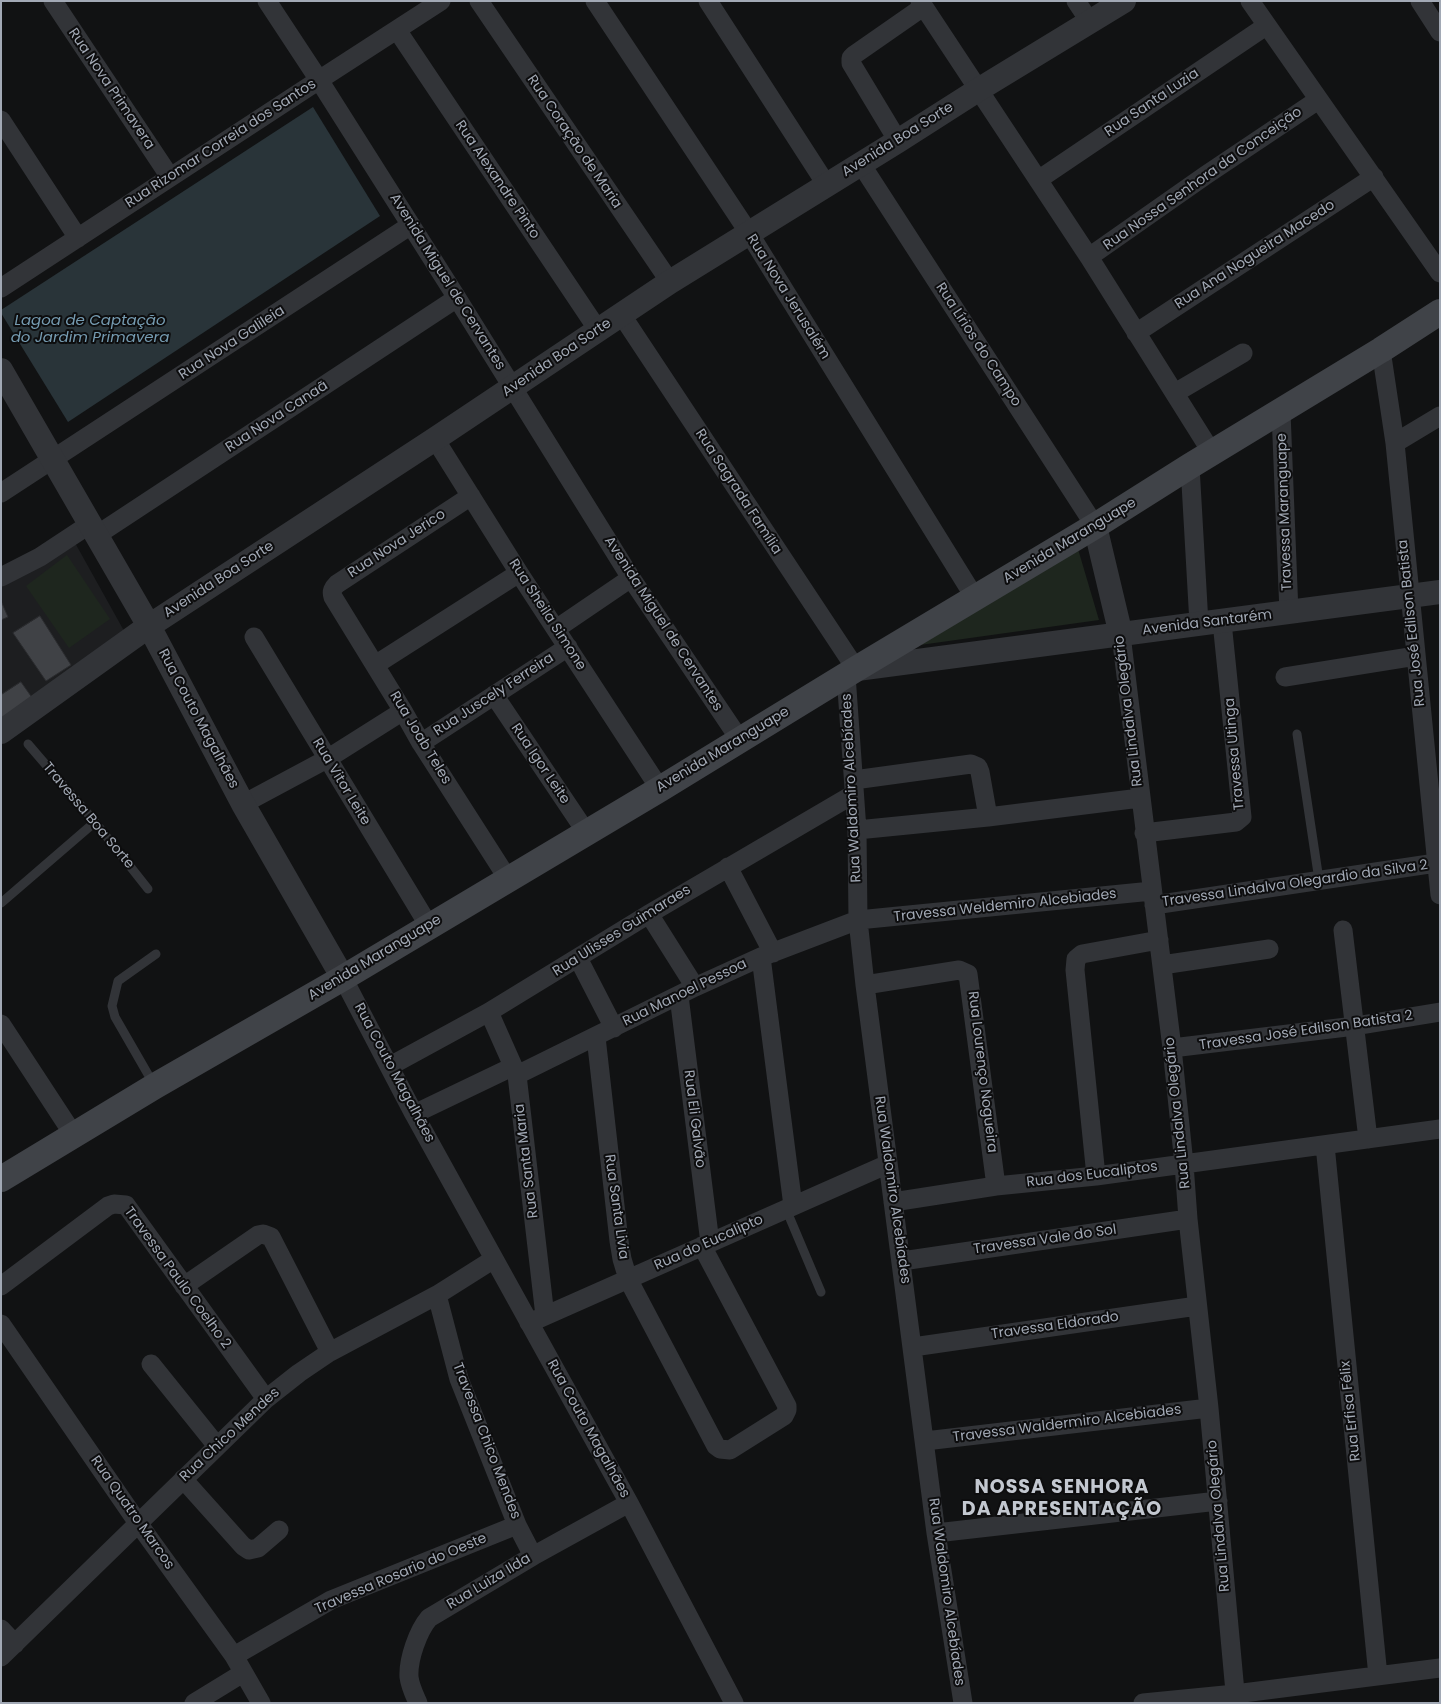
<!DOCTYPE html>
<meta charset="utf-8">
<style>
body{margin:0}
#map{position:relative;width:1441px;height:1704px;overflow:hidden;background:#111213;font-family:Poppins,sans-serif}
canvas{display:block}
.frame{position:absolute;inset:0;border:2px solid #a2a9b5;pointer-events:none}
</style>
<div id="map">
<canvas width="1441" height="1704"></canvas>
<div class="frame"></div>
</div>
<script>
const g = document.querySelector('canvas').getContext('2d');
g.lineJoin = 'round';
function paint(path, color) { g.fillStyle = color; g.fill(path, 'evenodd'); }
function stroke(path, color, width, dash) { g.strokeStyle = color; g.lineWidth = width; g.lineCap = dash ? 'butt' : 'round'; g.setLineDash(dash || []); g.stroke(path); }
function label(font, color, halo, rows, align = 'center') {
  g.font = font + ' Poppins,sans-serif'; g.lineWidth = 4; g.setLineDash([]); g.textBaseline = 'middle'; g.strokeStyle = halo; g.fillStyle = color; for (const [text, x, y, turn = 0] of rows) {
    g.save(); g.translate(x, y); g.rotate((+turn || 0) * Math.PI / 180); g.textAlign = isNaN(turn) ? turn : align; if (halo) g.strokeText(text, 0, 0); g.fillText(text, 0, 0); g.restore();
  }
}
paint(new Path2D(`
 M 74,541 L 128,638 L 1,724 L 1,585 Z`), '#1d1e20');
paint(new Path2D(`
 M 1078,549 L 1099,620 L 920,645 Z
 M 67,555 L 110,619 L 69,648 L 26,586 Z`), '#1e261e');
paint(new Path2D(`
 M 313,107 L 380,216 L 68,422 L 1,313 L 1,310 Z`), '#293439');
const building = new Path2D(`
 M 1,601 L 8,617 L 1,620 Z
 M 40,616 L 71,665 L 46,681 L 13,633 Z
 M 21,682 L 33,699 L 1,720 L 1,695 Z`);
paint(building, '#404246');
stroke(building, '#2b2c2f', 1);
stroke(new Path2D(`
 M 1297,734 L 1319,880
 M 28,744 L 95,822 L 148,889
 M 1,903 L 95,822
 M 153,1083 L 115,1017 L 112,1006 L 118,981 L 156,954
 M 786,1209 L 821,1292`), '#323438', 9);
stroke(new Path2D(`
 M 53,1 L 170,177
 M 267,1 L 319,80 L 457,298 L 631,578 L 740,740
 M 479,1 L 670,282
 M 595,1 L 749,233 L 975,598
 M 708,1 L 826,184
 M 920,1 L 1089,257 L 1212,453
 M 1076,1 L 1090,22
 M 1250,1 L 1440,273
 M 1420,1 L 1440,32
 M 397,30 L 598,330
 M 1,120 L 78,238
 M 898,141 L 851,63 L 851,58 L 854,55 L 923,7
 M 861,164 L 1095,526
 M 1038,180 L 1266,26
 M 1089,257 L 1206,175 L 1318,100
 M 1,288 L 319,80 L 441,1
 M 621,314 L 856,669
 M 1136,333 L 1374,177
 M 1381,350 L 1395,443 L 1440,895
 M 1175,393 L 1243,353
 M 1281,412 L 1289,613
 M 435,439 L 519,573 L 660,789
 M 1395,443 L 1440,416
 M 1190,466 L 1199,624
 M 1,493 L 411,225
 M 471,496 L 337,584 C 333,588 331,591 333,597 L 403,711 L 421,743 L 508,879
 M 97,535 L 457,298
 M 1,577 L 40,557 L 90,524
 M 556,629 L 631,578
 M 1121,635 L 1172,1048 L 1184,1164 L 1188,1219 L 1209,1408 L 1236,1703
 M 254,637 L 429,926
 M 375,665 L 519,573
 M 846,675 L 857,830 L 858,920 L 865,985 L 936,1533 L 963,1703
 M 1285,677 L 1416,656
 M 494,695 L 586,832
 M 421,743 L 568,647
 M 854,780 L 971,764 L 978,767 L 980,772 L 988,817
 M 243,804 L 327,759 L 403,711
 M 857,830 L 988,817 L 1140,798
 M 1144,833 L 1236,822 L 1242,817 L 1222,622
 M 728,867 L 773,953
 M 1154,905 L 1436,863
 M 649,914 L 695,987
 M 1343,930 L 1368,1139
 M 761,957 L 793,1206
 M 578,958 L 614,1028
 M 1162,965 L 1269,949
 M 343,978 L 414,1114 L 629,1503 L 734,1703
 M 865,985 L 959,970 L 968,974 L 996,1186
 M 679,996 L 710,1243
 M 489,1012 L 517,1075 L 545,1316
 M 1,1024 L 73,1134
 M 596,1037 L 619,1241 L 622,1259 L 628,1279 L 716,1446 L 720,1449 L 730,1450 L 784,1416 L 787,1410 L 787,1406 L 702,1246
 M 1172,1048 L 1355,1026 L 1440,1012
 M 390,1066 L 489,1012 L 649,914 L 854,794
 M 517,1075 L 695,987 L 761,957 L 858,920 L 1152,891
 M 414,1114 L 512,1067
 M 1325,1145 L 1378,1676
 M 1096,1176 L 1075,970 L 1076,959 L 1082,954 L 1159,940
 M 893,1202 L 996,1186 L 1096,1176 L 1440,1129
 M 902,1261 L 1188,1219
 M 1,1286 L 108,1206 L 114,1204 L 126,1205 L 266,1399
 M 184,1286 L 258,1235 L 263,1234 L 271,1237 L 330,1352
 M 437,1295 L 459,1379 L 517,1525 L 533,1556
 M 529,1323 L 888,1164
 M 1,1324 L 138,1523 L 234,1656 L 261,1703
 M 913,1347 L 1197,1306
 M 151,1364 L 217,1446
 M 925,1441 L 1209,1408
 M 183,1479 L 243,1546 L 249,1550 L 258,1548 L 279,1530
 M 936,1533 L 1218,1501
 M 1,1629 L 15,1644
 M 234,1656 L 331,1600 L 517,1525
 M 1,1657 L 266,1399 L 299,1373 L 330,1352 L 437,1295 L 494,1259
 M 194,1703 L 243,1673
 M 418,1703 C 414,1694 410,1686 409,1677 C 408,1659 418,1631 429,1618 L 533,1556 L 629,1503
 M 1143,1703 L 1235,1694 L 1440,1668`), '#323438', 19);
stroke(new Path2D(`
 M 1,370 L 149,626 L 243,804 L 343,978
 M 1095,526 L 1121,635
 M 857,669 L 1440,592
 M 1,732 L 149,626 L 435,439 L 670,282 L 898,141 L 978,90 L 1124,1`), '#323438', 24);
stroke(new Path2D(`
 M 1,1179 L 155,1086 L 343,978 L 660,789 L 856,669 L 1095,526 L 1190,466 L 1381,350 L 1440,312`), '#404348', 26);
label('14px', '#a2a9b5', '#0d0d0e', [
 ["Rua Nova Primavera",111,89,56],
 ["Rua Santa Luzia",1152,103,-34],
 ["Avenida Boa Sorte",898,140,-32],
 ["Rua Coração de Maria",574,142,56],
 ["Rua Rizomar Correia dos Santos",221,144,-33],
 ["Rua Nossa Senhora da Conceição",1203,179,-35],
 ["Rua Alexandre Pinto",497,180,56],
 ["Rua Ana Nogueira Macedo",1255,255,-33],
 ["Avenida Miguel de Cervantes",447,282,58],
 ["Rua Nova Jerusalém",788,297,58],
 ["Rua Nova Galileia",232,343,-33],
 ["Rua Lírios do Campo",978,345,57],
 ["Avenida Boa Sorte",557,358,-34],
 ["Rua Nova Canaã",277,417,-33],
 ["Rua Sagrada Família",738,492,57],
 ["Travessa Maranguape",1285,512,-92],
 ["Avenida Maranguape",1070,541,-31],
 ["Rua Nova Jerico",397,544,-33],
 ["Avenida Boa Sorte",219,580,-33],
 ["Rua Sheila Simone",547,615,57],
 ["Avenida Santarém",1207,623,-7],
 ["Rua José Edilson Batista",1412,623,-96],
 ["Avenida Miguel de Cervantes",663,624,57],
 ["Rua Juscely Ferreira",494,695,-33],
 ["Rua Lindalva Olegário",1129,711,-97],
 ["Rua Couto Magalhães",198,719,62],
 ["Rua Joab Teles",420,738,59],
 ["Avenida Maranguape",723,750,-31],
 ["Travessa Utinga",1235,754,-95],
 ["Rua Igor Leite",540,764,56],
 ["Rua Vitor Leite",341,782,59],
 ["Rua Waldomiro Alcebíades",852,788,-93],
 ["Travessa Boa Sorte",88,816,50],
 ["Travessa Lindalva Olegardio da Silva 2",1295,884,-8],
 ["Travessa Weldemiro Alcebiades",1005,906,-6],
 ["Rua Ulisses Guimaraes",622,931,-32],
 ["Avenida Maranguape",375,958,-31],
 ["Rua Manoel Pessoa",685,993,-26],
 ["Travessa José Edilson Batista 2",1306,1031,-8],
 ["Rua Lourenço Nogueira",982,1072,83],
 ["Rua Couto Magalhães",394,1073,62],
 ["Rua Lindalva Olegário",1178,1113,-96],
 ["Rua Eli Galvão",694,1119,83],
 ["Rua Santa Maria",527,1161,-97],
 ["Rua dos Eucaliptos",1092,1175,-7],
 ["Rua Waldomiro Alcebíades",892,1190,82],
 ["Rua Santa Livia",616,1207,82],
 ["Travessa Vale do Sol",1045,1240,-8],
 ["Rua do Eucalipto",709,1243,-24],
 ["Travessa Paulo Coelho 2",177,1278,54],
 ["Travessa Eldorado",1055,1326,-8],
 ["Rua Erfisa Félix",1351,1411,-96],
 ["Travessa Waldermiro Alcebiades",1067,1424,-7],
 ["Rua Couto Magalhães",588,1429,61],
 ["Rua Chico Mendes",230,1435,-43],
 ["Travessa Chico Mendes",486,1441,69],
 ["Rua Quatro Marcos",132,1513,55],
 ["Rua Lindalva Olegário",1219,1516,-95],
 ["Travessa Rosario do Oeste",401,1574,-23],
 ["Rua Luiza Ilda",489,1582,-31],
 ["Rua Waldomiro Alcebíades",946,1592,82]
]);
label('italic 15px', '#769cb2', '#0d0d0e', [
 ["Lagoa de Captação",90,321],
 ["do Jardim Primavera",90,338]
]);
g.letterSpacing = '1px';
label('bold 19px', '#c3c8d0', '#0d0d0e', [
 ["NOSSA SENHORA",1062,1488],
 ["DA APRESENTAÇÃO",1062,1510]
]);
g.letterSpacing = '0px';
</script>
